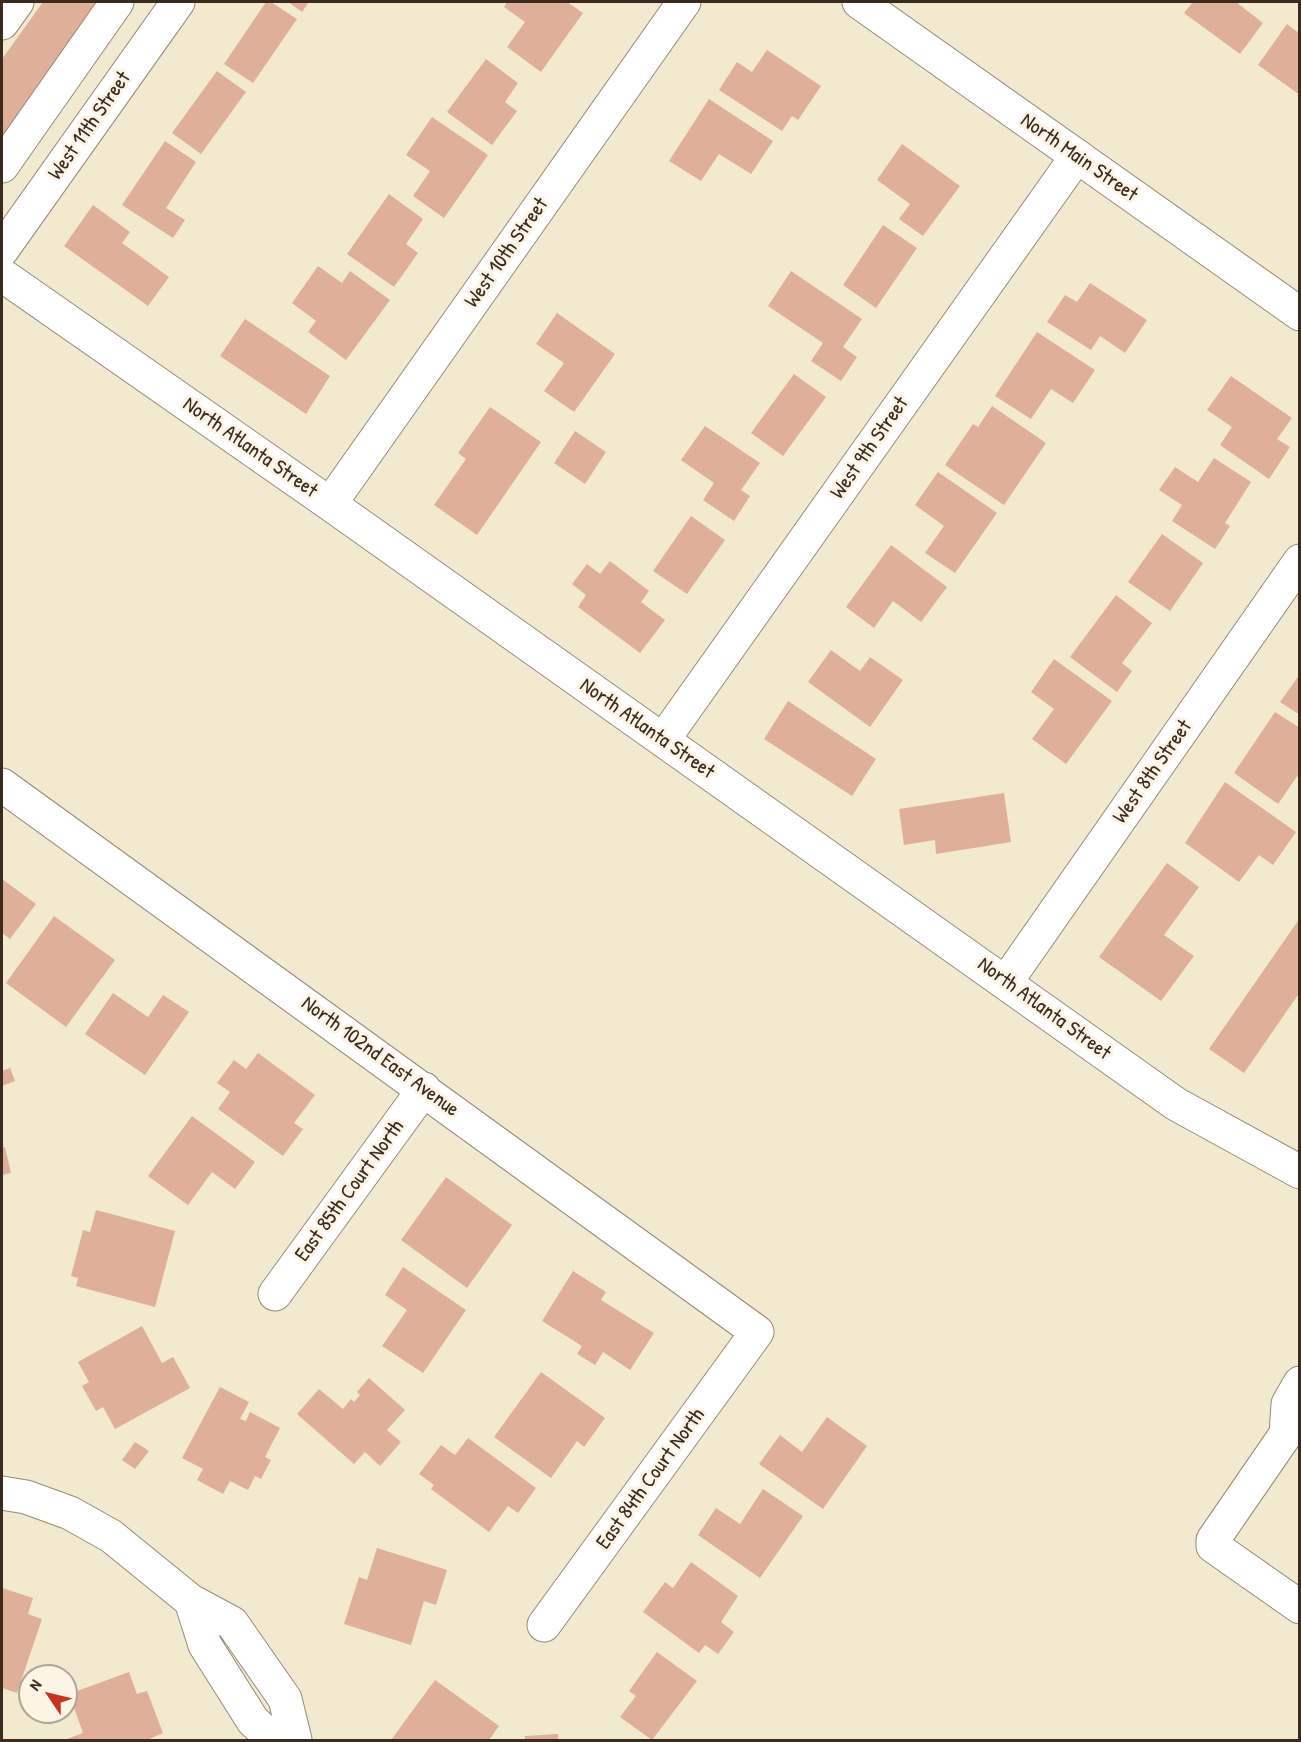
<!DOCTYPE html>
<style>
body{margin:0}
#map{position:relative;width:1301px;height:1742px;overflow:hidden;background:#f1eacf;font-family:"Patrick Hand",sans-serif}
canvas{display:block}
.frame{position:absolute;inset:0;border:3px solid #3b2a1e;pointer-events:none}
.north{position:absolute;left:18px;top:1664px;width:60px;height:60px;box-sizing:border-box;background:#fcf5e5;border:2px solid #afa495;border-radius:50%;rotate:305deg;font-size:16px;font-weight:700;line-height:24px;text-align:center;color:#3b2a1e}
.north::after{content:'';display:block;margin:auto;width:21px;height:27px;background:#c8321e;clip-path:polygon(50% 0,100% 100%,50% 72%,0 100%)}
</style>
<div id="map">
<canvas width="1301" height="1742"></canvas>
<div class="frame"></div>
<div class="north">N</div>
</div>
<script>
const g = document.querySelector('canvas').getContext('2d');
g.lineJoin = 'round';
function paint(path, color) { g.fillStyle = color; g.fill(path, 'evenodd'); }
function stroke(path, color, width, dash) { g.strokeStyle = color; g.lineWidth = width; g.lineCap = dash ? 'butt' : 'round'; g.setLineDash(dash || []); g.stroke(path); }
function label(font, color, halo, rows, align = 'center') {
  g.font = font + ' "Patrick Hand",sans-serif'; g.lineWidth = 6; g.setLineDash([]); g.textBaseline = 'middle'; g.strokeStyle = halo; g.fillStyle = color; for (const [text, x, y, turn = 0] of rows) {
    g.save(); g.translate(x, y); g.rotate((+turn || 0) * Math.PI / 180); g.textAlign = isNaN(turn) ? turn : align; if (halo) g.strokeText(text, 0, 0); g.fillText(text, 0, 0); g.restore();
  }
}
paint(new Path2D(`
 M 43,2 L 98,2 L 2,138 L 2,59 Z
 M 266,2 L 271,2 L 297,19 L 253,83 L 224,64 Z
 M 288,2 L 309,2 L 302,12 Z
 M 507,2 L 567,2 L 583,13 L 541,72 L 507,47 L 525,22 L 504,7 Z
 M 1193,2 L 1236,2 L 1263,23 L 1240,54 L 1184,13 Z
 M 1287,24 L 1300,34 L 1300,95 L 1258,65 Z
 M 767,50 L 821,86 L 798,120 L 792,116 L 782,131 L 719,90 L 737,62 L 752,72 Z
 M 486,59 L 518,83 L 505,102 L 517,111 L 492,145 L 447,112 Z
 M 217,71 L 246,92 L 201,154 L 172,133 Z
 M 709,99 L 773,141 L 751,174 L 719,154 L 701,181 L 669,161 Z
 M 432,117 L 488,155 L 444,218 L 413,196 L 430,171 L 406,155 Z
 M 165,141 L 196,162 L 166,208 L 185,220 L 173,238 L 122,205 Z
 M 902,144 L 960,186 L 923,236 L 899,219 L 910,204 L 877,180 Z
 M 389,194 L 423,219 L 406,244 L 418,253 L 394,287 L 347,254 Z
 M 93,205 L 130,232 L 122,243 L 169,277 L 148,306 L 64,246 Z
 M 883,225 L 917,248 L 876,308 L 843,285 Z
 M 318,266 L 342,283 L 350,271 L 390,300 L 346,360 L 308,332 L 316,321 L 292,303 Z
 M 791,271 L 862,319 L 843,347 L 857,357 L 841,381 L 811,361 L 823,343 L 768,306 Z
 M 1090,283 L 1147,320 L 1125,353 L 1100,336 L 1091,350 L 1047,322 L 1065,295 L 1077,302 Z
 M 557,313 L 615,354 L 574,412 L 544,391 L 564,363 L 536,344 Z
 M 245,319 L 330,376 L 306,414 L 220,356 Z
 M 1037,332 L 1095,370 L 1073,403 L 1051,389 L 1031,419 L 995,396 Z
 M 794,374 L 826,397 L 783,456 L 751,433 Z
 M 1231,376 L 1292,418 L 1277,439 L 1290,447 L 1269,479 L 1220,445 L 1232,427 L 1207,410 Z
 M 992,406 L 1046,443 L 1004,505 L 945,465 L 973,424 L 978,427 Z
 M 490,407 L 541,442 L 477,535 L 434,505 L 466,459 L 458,453 Z
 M 705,426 L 760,463 L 741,490 L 750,496 L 734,521 L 703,500 L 714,483 L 681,460 Z
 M 575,431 L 606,452 L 585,484 L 554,463 Z
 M 1214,458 L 1251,482 L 1225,523 L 1230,526 L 1215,549 L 1172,521 L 1182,505 L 1159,490 L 1175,467 L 1198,482 Z
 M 938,472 L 997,513 L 955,573 L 925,553 L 944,526 L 915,505 Z
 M 691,516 L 725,540 L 687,594 L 653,571 Z
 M 1162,534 L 1203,563 L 1170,611 L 1128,582 Z
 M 891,545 L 947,587 L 921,622 L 893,601 L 874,628 L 846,607 Z
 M 610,561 L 649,591 L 641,602 L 665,620 L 640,653 L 578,607 L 586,595 L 572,584 L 587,564 L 600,574 Z
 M 1116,595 L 1152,623 L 1122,663 L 1132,671 L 1117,692 L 1070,657 Z
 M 831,650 L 860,671 L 870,657 L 903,680 L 870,727 L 808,682 Z
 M 1054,659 L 1112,701 L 1066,764 L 1032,739 L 1054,709 L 1031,692 Z
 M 1300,674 L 1300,715 L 1280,702 Z
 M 788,701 L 876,759 L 852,796 L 764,739 Z
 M 1275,712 L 1300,728 L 1300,772 L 1278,804 L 1234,773 Z
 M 1225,782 L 1296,832 L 1273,865 L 1259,855 L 1239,882 L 1185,843 Z
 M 1004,793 L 1011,842 L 936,854 L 935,840 L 904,845 L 899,809 Z
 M 1167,863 L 1199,887 L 1164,935 L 1194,956 L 1161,1001 L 1099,957 Z
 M 2,879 L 36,904 L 10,939 L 2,933 Z
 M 54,916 L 115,960 L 66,1027 L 6,983 Z
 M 1300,918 L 1300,992 L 1244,1073 L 1209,1049 Z
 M 113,993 L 148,1017 L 163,995 L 189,1012 L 145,1075 L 85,1034 Z
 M 258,1053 L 315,1095 L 294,1123 L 303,1129 L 283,1156 L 218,1109 L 230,1092 L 217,1083 L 234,1060 L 246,1069 Z
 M 10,1068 L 15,1081 L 2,1086 L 2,1071 Z
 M 192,1116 L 255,1162 L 235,1189 L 212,1172 L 188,1205 L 148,1176 Z
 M 5,1147 L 11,1173 L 2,1175 L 2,1148 Z
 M 446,1177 L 512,1225 L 467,1288 L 401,1240 Z
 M 96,1210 L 175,1231 L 155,1307 L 76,1286 L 78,1278 L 71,1276 L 83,1230 L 90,1232 Z
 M 403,1267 L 466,1310 L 423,1373 L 382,1346 L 407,1310 L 385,1295 Z
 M 573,1271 L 606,1292 L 601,1300 L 654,1333 L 630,1370 L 603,1352 L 595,1365 L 577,1354 L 582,1346 L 542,1321 Z
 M 142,1326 L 162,1363 L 173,1357 L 190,1388 L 115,1429 L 103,1407 L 96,1411 L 82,1386 L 89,1382 L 78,1362 Z
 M 541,1372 L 605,1418 L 584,1447 L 577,1441 L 551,1478 L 494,1437 Z
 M 369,1378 L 405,1410 L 387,1430 L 401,1442 L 380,1466 L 365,1452 L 354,1464 L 297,1414 L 319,1389 L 343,1409 L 351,1399 L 354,1402 L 360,1395 L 357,1392 Z
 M 220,1387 L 249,1402 L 240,1419 L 246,1421 L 250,1412 L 280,1428 L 265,1457 L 271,1460 L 261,1479 L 255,1476 L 248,1490 L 230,1481 L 223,1494 L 197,1480 L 203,1469 L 182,1458 Z
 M 827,1417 L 867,1446 L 823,1509 L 759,1464 L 780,1435 L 802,1452 Z
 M 468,1438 L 536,1488 L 518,1513 L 508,1506 L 489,1532 L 431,1489 L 434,1485 L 419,1474 L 441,1445 L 455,1455 Z
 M 135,1442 L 149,1451 L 135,1469 L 122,1460 Z
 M 763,1489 L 803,1516 L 760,1578 L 698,1535 L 716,1508 L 740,1524 Z
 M 377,1548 L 447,1570 L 436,1605 L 424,1601 L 411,1645 L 344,1624 L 359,1577 L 367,1580 Z
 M 691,1562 L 738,1596 L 721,1622 L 734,1632 L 718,1654 L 705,1645 L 699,1653 L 643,1612 L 665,1582 L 673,1588 Z
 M 2,1588 L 33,1598 L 28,1614 L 42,1619 L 17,1693 L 2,1688 Z
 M 657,1652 L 697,1681 L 652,1740 L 620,1717 L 636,1696 L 629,1691 Z
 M 129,1672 L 137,1694 L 147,1691 L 163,1733 L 147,1740 L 64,1740 L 83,1733 L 69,1694 Z
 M 435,1680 L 499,1726 L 489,1740 L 391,1740 Z
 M 558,1734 L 558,1740 L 525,1740 L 525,1736 Z`), '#dfaf99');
const minor = new Path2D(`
 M 2,23 L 17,2
 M 2,166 L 117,2
 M 2,250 L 178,2
 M 2,275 L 330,504 L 1176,1104 L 1300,1172
 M 330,504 L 684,2
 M 663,740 L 1077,156
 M 2,785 L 757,1332 L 544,1625
 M 1006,982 L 1300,561
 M 275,1294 L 424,1089
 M 1300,1383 L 1288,1404 L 1286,1434 L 1213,1540 L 1213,1546 L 1300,1607
 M 2,1493 L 26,1497 L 70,1513 L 111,1536 L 191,1601 L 232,1623 L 285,1699 L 295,1740
 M 191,1601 L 205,1645 L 253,1721 L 274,1740`);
const major = new Path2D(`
 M 859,2 L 1300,314`);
stroke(minor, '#968a76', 35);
stroke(major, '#968a76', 35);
stroke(minor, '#fff', 33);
stroke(major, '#fff', 33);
label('21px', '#3b2a1e', '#fcf5e5', [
 ["West 11th Street",90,126,-55],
 ["North Main Street",1079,158,35],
 ["West 10th Street",507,253,-55],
 ["North Atlanta Street",250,448,35],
 ["West 9th Street",870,448,-55],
 ["North Atlanta Street",647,729,35],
 ["West 8th Street",1153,772,-55],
 ["North Atlanta Street",1044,1009,36],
 ["North 102nd East Avenue",380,1057,36],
 ["East 85th Court North",350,1191,-54],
 ["East 84th Court North",651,1479,-54]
]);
</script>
